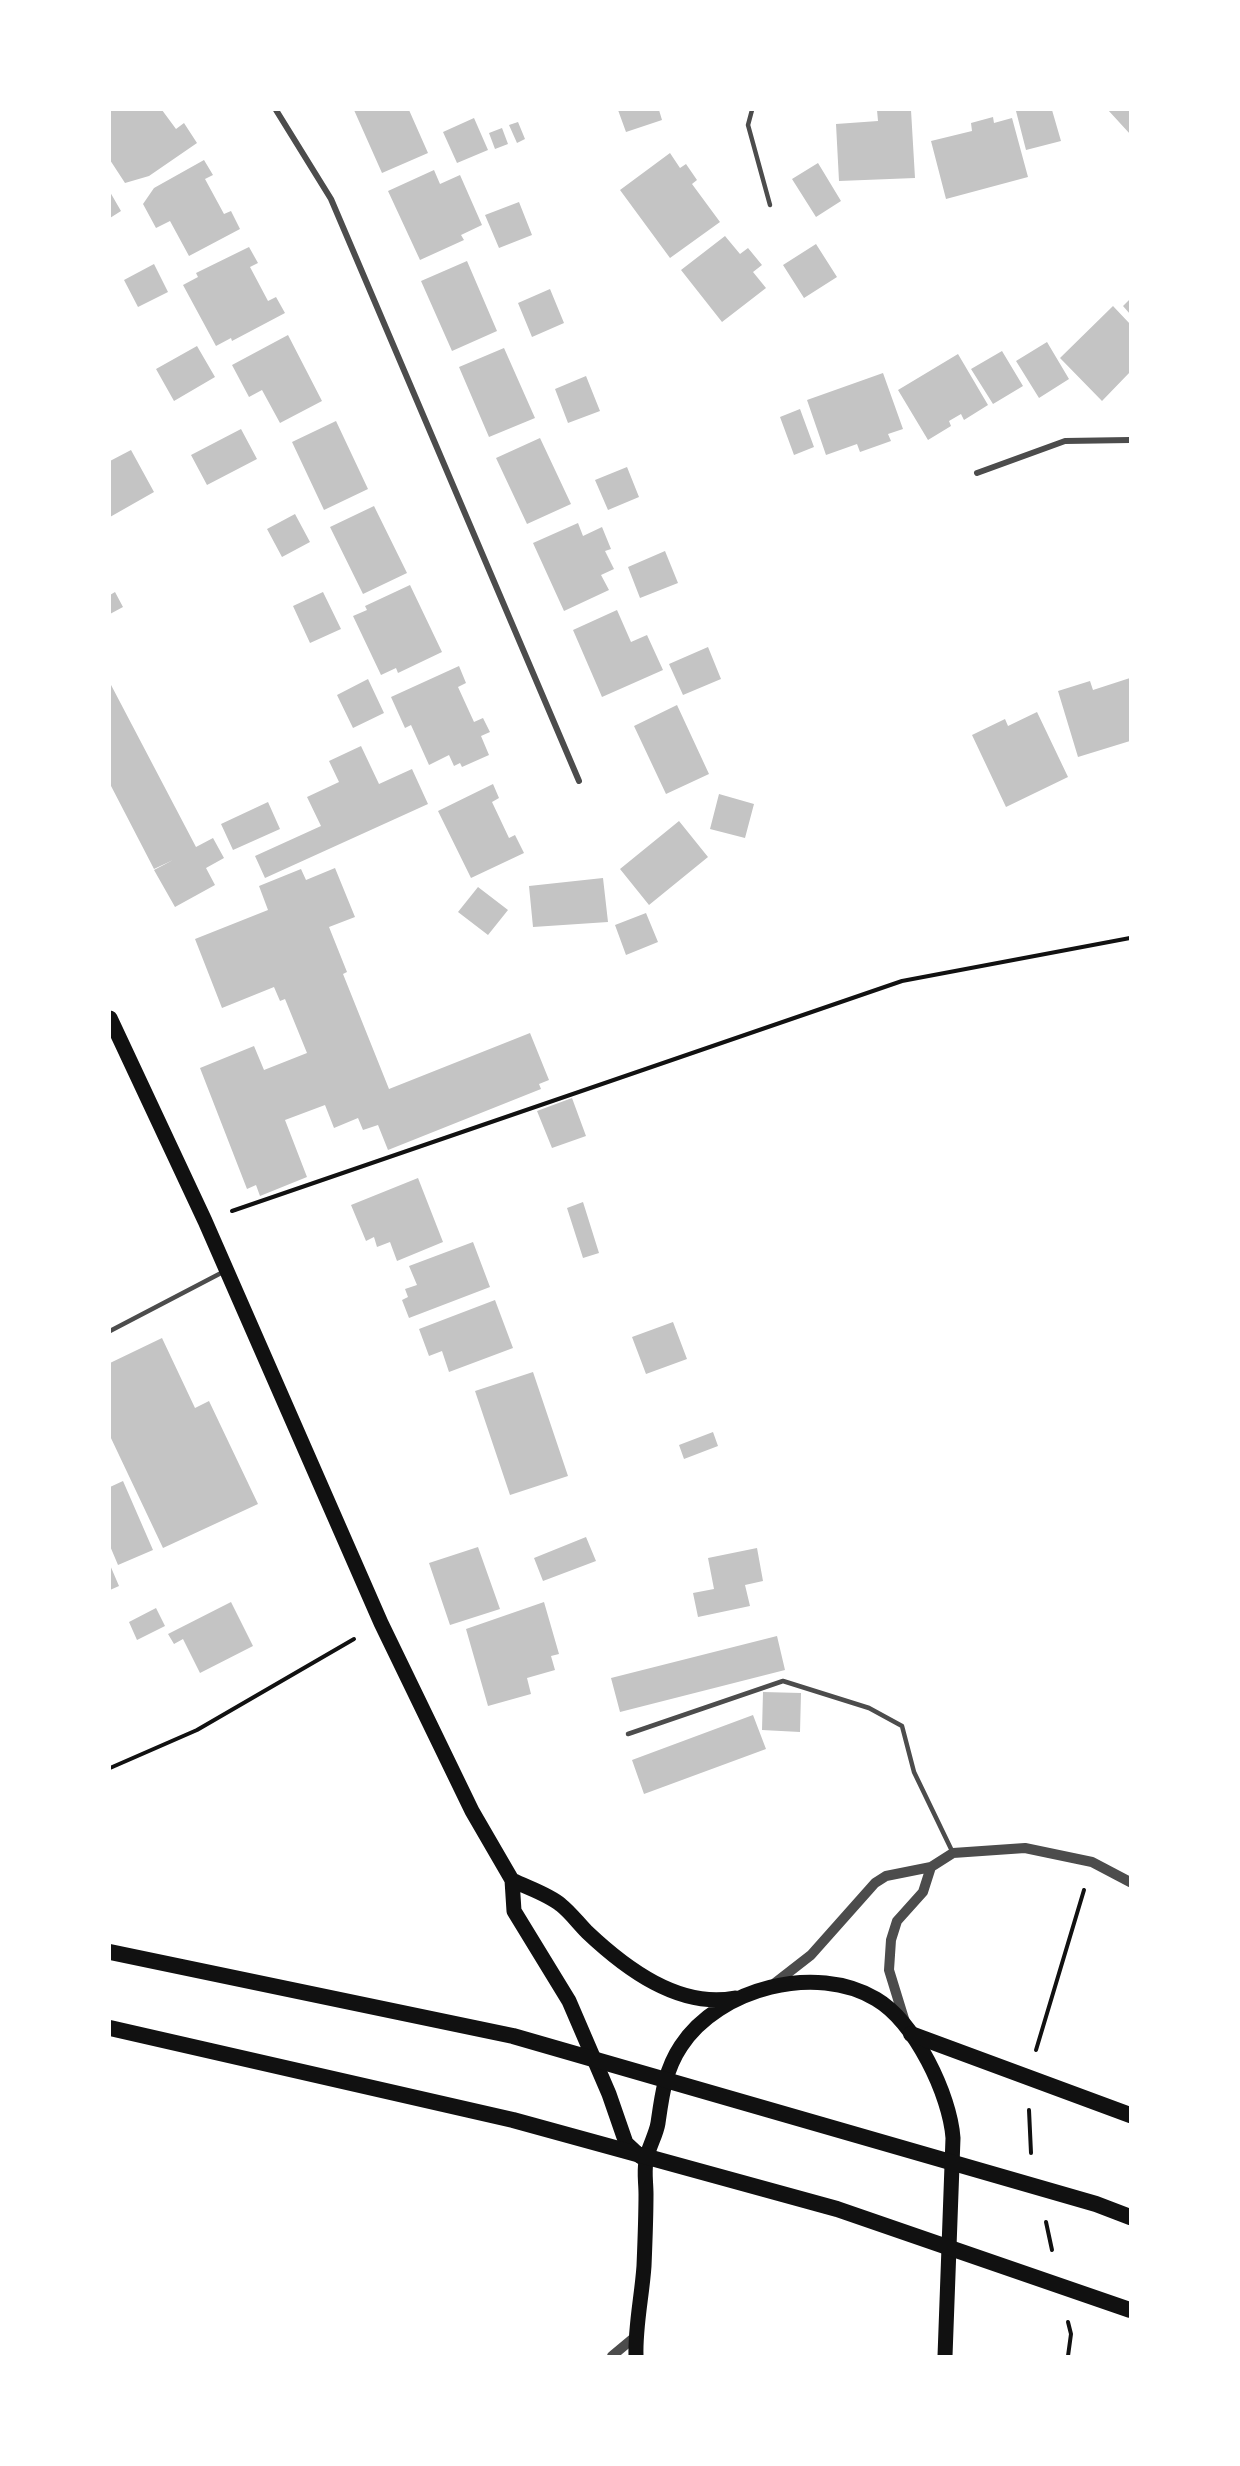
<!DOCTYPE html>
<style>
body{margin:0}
#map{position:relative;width:1240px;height:2466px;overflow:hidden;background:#fff;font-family:"Zilla Slab",serif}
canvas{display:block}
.frame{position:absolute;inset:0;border:111px solid #fff;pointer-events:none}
</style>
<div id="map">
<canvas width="1240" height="2466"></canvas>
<div class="frame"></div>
</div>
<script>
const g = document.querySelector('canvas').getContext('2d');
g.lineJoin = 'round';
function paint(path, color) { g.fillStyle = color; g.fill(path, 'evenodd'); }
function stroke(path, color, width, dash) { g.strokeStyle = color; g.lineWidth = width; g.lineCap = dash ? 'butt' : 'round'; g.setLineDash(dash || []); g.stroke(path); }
paint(new Path2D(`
 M 110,110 L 162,110 L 176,129 L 184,123 L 197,143 L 149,176 L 125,183 L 110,160 Z
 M 354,110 L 409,110 L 428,153 L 382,173 Z
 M 618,110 L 659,110 L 662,120 L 626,132 Z
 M 877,110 L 911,110 L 915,178 L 839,181 L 836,124 L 878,121 Z
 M 1023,110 L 1052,110 L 1061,141 L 1026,150 L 1016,111 Z
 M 1108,110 L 1130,110 L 1130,134 Z
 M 993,117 L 994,123 L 1012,118 L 1028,177 L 946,199 L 931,141 L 972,131 L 971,123 Z
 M 474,118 L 488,150 L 457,163 L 443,132 Z
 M 518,122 L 525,139 L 517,143 L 509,125 Z
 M 502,128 L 508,144 L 495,149 L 489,133 Z
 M 670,153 L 680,168 L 686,164 L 697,180 L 692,184 L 720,222 L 670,258 L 620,190 Z
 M 204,160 L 213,175 L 205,179 L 224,214 L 231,211 L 240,229 L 189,256 L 170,221 L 156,228 L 143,204 L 154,188 Z
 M 818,163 L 841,201 L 816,217 L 792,179 Z
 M 434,170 L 440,184 L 460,175 L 482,225 L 461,235 L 464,240 L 420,260 L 388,191 Z
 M 110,192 L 121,211 L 110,218 Z
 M 519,202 L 532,235 L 499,248 L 485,215 Z
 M 725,236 L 740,254 L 748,248 L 762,265 L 753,272 L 766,288 L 722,322 L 681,270 Z
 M 816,244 L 837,277 L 804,298 L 783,265 Z
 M 249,247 L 258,263 L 250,267 L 268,301 L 276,297 L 285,313 L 232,341 L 231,338 L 216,346 L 183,285 L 198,277 L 196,273 Z
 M 467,261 L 497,331 L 452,351 L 421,281 Z
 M 154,264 L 168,292 L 138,307 L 124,280 Z
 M 550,289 L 564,323 L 532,337 L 518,303 Z
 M 1130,299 L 1130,314 L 1123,306 Z
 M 1113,306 L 1130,324 L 1130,372 L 1102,401 L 1060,358 Z
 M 288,335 L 322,401 L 280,423 L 262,390 L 249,397 L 232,365 Z
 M 1047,342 L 1069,379 L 1039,398 L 1016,361 Z
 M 197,346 L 215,377 L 174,401 L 156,369 Z
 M 504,348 L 535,418 L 489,437 L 459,367 Z
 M 1002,351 L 1023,386 L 993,404 L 971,369 Z
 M 958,354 L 988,405 L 964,420 L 961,414 L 949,421 L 951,426 L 928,440 L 898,390 Z
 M 883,373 L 903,429 L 888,434 L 891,441 L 860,452 L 857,444 L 826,455 L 807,400 Z
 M 586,376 L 600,411 L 568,423 L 555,389 Z
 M 800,409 L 814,447 L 794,455 L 780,417 Z
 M 336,421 L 368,489 L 324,510 L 292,442 Z
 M 241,429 L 257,459 L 207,485 L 191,455 Z
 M 540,438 L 571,504 L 527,524 L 496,458 Z
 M 131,450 L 154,492 L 110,517 L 110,461 Z
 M 627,467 L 639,497 L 608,510 L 595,480 Z
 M 374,506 L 407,573 L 363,594 L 330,527 Z
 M 295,514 L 310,542 L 282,557 L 267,529 Z
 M 578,523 L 583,536 L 602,527 L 611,549 L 605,551 L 614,569 L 601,575 L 609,590 L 564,611 L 533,543 Z
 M 665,551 L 678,583 L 640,598 L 628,567 Z
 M 410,585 L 442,652 L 398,673 L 396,668 L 381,675 L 353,616 L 367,610 L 365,606 Z
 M 115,592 L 123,607 L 110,614 L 110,595 Z
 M 323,592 L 341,629 L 310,643 L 293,606 Z
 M 617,610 L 631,642 L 647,635 L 663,670 L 602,697 L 573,630 Z
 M 708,647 L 721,679 L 683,695 L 669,664 Z
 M 459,666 L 466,683 L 458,687 L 474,722 L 483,718 L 490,732 L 481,736 L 489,755 L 462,767 L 460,763 L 454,766 L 449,755 L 429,765 L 411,725 L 405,728 L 391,697 Z
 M 1130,678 L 1130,741 L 1078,757 L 1058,691 L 1090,681 L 1093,690 Z
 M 368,679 L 384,713 L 353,728 L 337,695 Z
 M 110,683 L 196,847 L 213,838 L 224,858 L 206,868 L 215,885 L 175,907 L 154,870 L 173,860 L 154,869 L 110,784 Z
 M 677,705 L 709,774 L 666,794 L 634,726 Z
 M 1037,712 L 1068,777 L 1006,807 L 972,735 L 1005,719 L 1008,726 Z
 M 361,746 L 379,784 L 412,769 L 428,804 L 265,878 L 255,856 L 321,826 L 307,797 L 339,782 L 329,761 Z
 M 493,784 L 499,798 L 492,802 L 509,838 L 515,835 L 524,853 L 471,878 L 438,811 Z
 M 719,794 L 754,804 L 745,838 L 710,829 Z
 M 268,802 L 280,829 L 233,850 L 221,824 Z
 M 679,821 L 708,857 L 649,905 L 620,869 Z
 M 335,868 L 355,917 L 329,927 L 347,972 L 343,974 L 389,1089 L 530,1033 L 549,1080 L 539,1084 L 541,1089 L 388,1150 L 378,1125 L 363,1130 L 358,1118 L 334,1128 L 325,1105 L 285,1120 L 307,1177 L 260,1196 L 256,1185 L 247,1189 L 200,1068 L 254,1046 L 264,1070 L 307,1053 L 285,999 L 280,1001 L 274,987 L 222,1008 L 195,939 L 268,910 L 259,886 L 301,869 L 306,880 Z
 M 603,878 L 608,922 L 533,927 L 529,886 Z
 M 478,887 L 508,910 L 488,935 L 458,912 Z
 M 646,913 L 658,942 L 626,955 L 615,925 Z
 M 572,1098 L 586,1136 L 552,1148 L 537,1111 Z
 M 418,1178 L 443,1242 L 397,1261 L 390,1242 L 377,1247 L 374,1237 L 366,1241 L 351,1205 Z
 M 583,1202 L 599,1253 L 583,1258 L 567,1208 Z
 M 473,1242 L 490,1287 L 409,1318 L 402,1300 L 408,1297 L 405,1289 L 417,1285 L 409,1266 Z
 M 495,1300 L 513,1348 L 449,1372 L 442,1351 L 429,1356 L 419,1329 Z
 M 673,1322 L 687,1359 L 646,1374 L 632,1337 Z
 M 162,1338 L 195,1408 L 209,1401 L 258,1504 L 163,1548 L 110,1436 L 110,1363 Z
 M 533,1372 L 568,1476 L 510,1495 L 475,1391 Z
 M 713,1432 L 718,1446 L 684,1459 L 679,1445 Z
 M 123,1481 L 153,1550 L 118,1565 L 110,1546 L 110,1487 Z
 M 586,1537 L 596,1561 L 543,1581 L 534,1558 Z
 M 478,1547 L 500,1609 L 450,1625 L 429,1563 Z
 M 757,1548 L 763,1581 L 745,1585 L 750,1606 L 698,1617 L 693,1593 L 714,1589 L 708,1558 Z
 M 110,1565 L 119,1586 L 110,1590 Z
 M 231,1602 L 253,1646 L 200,1673 L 183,1639 L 174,1644 L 168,1634 Z
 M 544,1602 L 559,1654 L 551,1656 L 555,1670 L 527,1678 L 531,1694 L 488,1706 L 466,1629 Z
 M 156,1608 L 165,1626 L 137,1640 L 129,1622 Z
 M 777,1636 L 785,1670 L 620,1712 L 611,1678 Z
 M 763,1692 L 801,1693 L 800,1732 L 762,1730 Z
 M 753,1715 L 766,1749 L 644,1794 L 632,1760 Z`), '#c4c4c4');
stroke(new Path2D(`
 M 232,1211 L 902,981 L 1130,938
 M 110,1768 L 197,1730 L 354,1639
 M 1036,2050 L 1084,1890
 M 1029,2110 L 1031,2153
 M 1046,2222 L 1052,2250
 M 1068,2356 L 1071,2334 L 1068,2322`), '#111', 4);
stroke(new Path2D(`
 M 752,110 L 748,125 L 770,205
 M 110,1331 L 223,1272
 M 628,1734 L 783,1681 L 869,1708 L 902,1726 L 914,1772 L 953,1853`), '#4c4c4c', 4.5);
stroke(new Path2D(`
 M 276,110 L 331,199 L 579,781
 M 977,473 L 1065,441 L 1130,440`), '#4c4c4c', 6);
stroke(new Path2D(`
 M 775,1983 L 811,1955 L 875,1883 L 886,1876 L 931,1867 L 953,1853 L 1025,1848 L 1092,1862 L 1130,1882
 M 905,2022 L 889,1970 L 891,1940 L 897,1921 L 923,1892 L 931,1867
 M 612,2356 L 636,2336`), '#4c4c4c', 10);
stroke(new Path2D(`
 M 110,1018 L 205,1221 L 381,1623 L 472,1811 L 512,1880 L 514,1911 L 569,2001 L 609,2094 L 626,2143 L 641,2157
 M 512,1880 C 528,1888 548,1894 561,1905 C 571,1913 578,1923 587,1932 C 625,1968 679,2009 735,1998
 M 636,2356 C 635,2326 642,2296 644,2266 C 645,2242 646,2218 646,2194 C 646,2183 644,2172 646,2162 C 647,2149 656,2136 658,2123 C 662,2095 665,2070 681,2046 C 719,1988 816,1963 876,1999 C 915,2022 950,2095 953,2138 L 945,2356`), '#111', 15);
stroke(new Path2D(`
 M 110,1952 L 513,2036 L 1096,2204 L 1130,2217
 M 110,2028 L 513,2120 L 837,2209 L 1130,2310
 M 911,2034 L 1130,2115`), '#111', 16);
</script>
